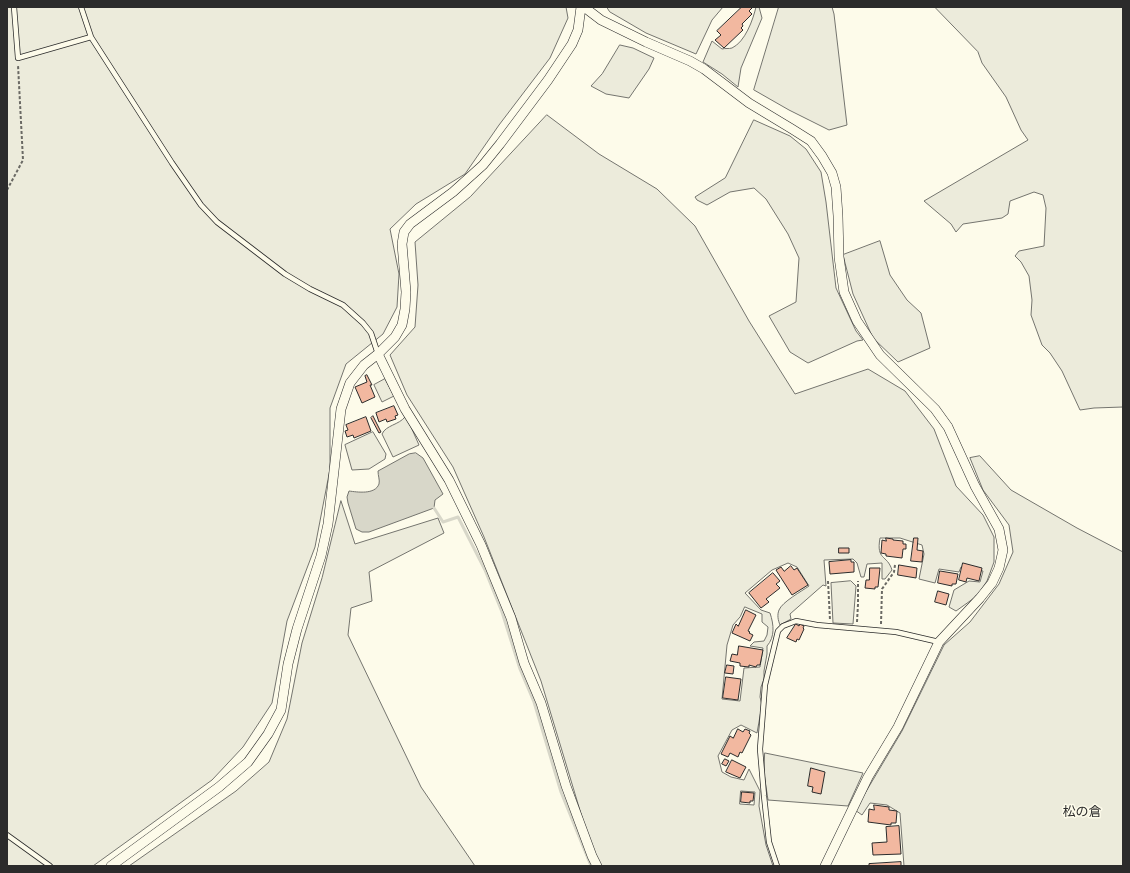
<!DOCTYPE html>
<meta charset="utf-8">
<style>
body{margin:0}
#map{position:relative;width:1130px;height:873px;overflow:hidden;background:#fdfbea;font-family:"Asap Condensed",sans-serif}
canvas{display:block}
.frame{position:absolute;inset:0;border:8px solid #2b2b2b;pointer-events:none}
</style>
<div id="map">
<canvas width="1130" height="873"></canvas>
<div class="frame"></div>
</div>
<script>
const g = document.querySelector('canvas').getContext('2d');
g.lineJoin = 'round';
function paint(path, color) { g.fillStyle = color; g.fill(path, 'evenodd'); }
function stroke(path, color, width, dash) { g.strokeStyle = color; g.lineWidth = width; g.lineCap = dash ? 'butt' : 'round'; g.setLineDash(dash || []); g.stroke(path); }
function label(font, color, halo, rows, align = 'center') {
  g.font = font + ' "Asap Condensed","Noto Sans JP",sans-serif'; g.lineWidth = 3; g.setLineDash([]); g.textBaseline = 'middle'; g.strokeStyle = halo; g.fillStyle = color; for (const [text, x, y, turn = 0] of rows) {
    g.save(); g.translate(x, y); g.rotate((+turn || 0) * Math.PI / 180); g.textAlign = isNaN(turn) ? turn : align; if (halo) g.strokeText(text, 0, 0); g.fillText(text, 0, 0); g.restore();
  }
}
const green = new Path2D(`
 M 7,7 L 566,7 L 568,18 L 550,58 L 499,125 L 465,174 L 416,204 L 390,229 L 399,274 L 397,307 L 383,334 L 346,364 L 330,408 L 330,469 L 315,547 L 287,621 L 272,703 L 243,747 L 212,780 L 93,866 L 7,866 Z
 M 607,7 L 723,7 L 712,20 L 696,54 L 646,33 L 610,12 Z
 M 756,7 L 759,7 L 762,18 L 741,68 L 738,87 L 722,74 L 703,62 L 712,41 L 722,49 C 725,48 729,49 732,48 C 745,42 753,20 756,7 Z
 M 779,7 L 832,7 L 834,14 L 847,125 L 829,130 L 789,110 L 754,90 Z
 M 935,7 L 1123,7 L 1123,407 L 1094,408 L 1080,410 L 1062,371 L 1050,353 L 1042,345 L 1031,315 L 1032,300 L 1029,276 L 1021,262 L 1015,256 L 1019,251 L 1044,246 L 1046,208 L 1043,195 L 1034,192 L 1010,201 L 1008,214 L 1002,218 L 963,224 L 956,232 L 951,224 L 924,201 L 1028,140 L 1021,130 L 1006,97 L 982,63 L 978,52 Z
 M 620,45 L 633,48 L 654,58 L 649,69 L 629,98 L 606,94 L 591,86 L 602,74 Z
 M 547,115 L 599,154 L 657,189 L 695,226 L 749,321 L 795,394 L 868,369 L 905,391 L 934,429 L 956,486 L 983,515 L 994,537 L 994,562 L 987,581 L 977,596 L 956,611 L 949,607 L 954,590 L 969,581 L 980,582 L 983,571 L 961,567 L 959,572 L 939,569 L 935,583 L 919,579 L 924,554 L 922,545 L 900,538 L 880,538 C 876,561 887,554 892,570 L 885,579 L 882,579 L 882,563 L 867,564 L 864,577 L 861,577 L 857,563 L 853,559 L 824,560 L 826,586 L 823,585 L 790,614 L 791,619 L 780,625 C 778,620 777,615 779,610 C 782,602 802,591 809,586 L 797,567 L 788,563 L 772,570 L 745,593 L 761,610 L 770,613 C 774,625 775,637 767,646 L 767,654 L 764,671 L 764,679 L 761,687 L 760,697 L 762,705 L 757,733 L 741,725 L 732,730 L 718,756 L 722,772 L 731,777 L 744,780 L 749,769 L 760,791 L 759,806 L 766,845 L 773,866 L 601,866 L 588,837 L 541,681 L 484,537 L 453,467 L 407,395 L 390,355 L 415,327 L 418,285 L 415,242 L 470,197 ZM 745,607 L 762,614 L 762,622 L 768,627 L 767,635 L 764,641 L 754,642 L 750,646 L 763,648 L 760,667 L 744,668 L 740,701 L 722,699 L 727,645 L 733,625 L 740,617 ZM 741,791 L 755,792 L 754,805 L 740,804 Z
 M 754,120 L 790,136 L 806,149 L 821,172 L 826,202 L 836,288 L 856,331 L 863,340 L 857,341 L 808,363 L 790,352 L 769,316 L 796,302 L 799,258 L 788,234 L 766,199 L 754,188 L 730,192 L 707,205 L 697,200 L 695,197 L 725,178 Z
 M 880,241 L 890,275 L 907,300 L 921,313 L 930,348 L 898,362 L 873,338 L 853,294 L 843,255 Z
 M 385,379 L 394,396 L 382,402 L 374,385 Z
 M 405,417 L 407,418 L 419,445 L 393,457 L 382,434 C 386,425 399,425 405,417 Z
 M 373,432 L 386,454 L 385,459 L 369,469 L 352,470 L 345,445 Z
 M 980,456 L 1011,490 L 1077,528 L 1123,552 L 1123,866 L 904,866 L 900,813 L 887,805 L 870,803 L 862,815 L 855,810 L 902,731 L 944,645 L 970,622 L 999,584 L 1013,552 L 1009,525 L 983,490 L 970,458 Z
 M 341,501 L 355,544 L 438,518 L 444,533 L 369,572 L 372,601 L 351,608 L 348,635 L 421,787 L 475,866 L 129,866 L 236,791 L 269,762 L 287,719 L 302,643 L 322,578 Z
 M 851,581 L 856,586 L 853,624 L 833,623 L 831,583 Z
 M 765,753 L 863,773 L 848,806 L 768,800 L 764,773 Z`);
paint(green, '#ecebdb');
stroke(green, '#74746e', 1);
const water = new Path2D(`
 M 416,453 L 423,458 L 443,494 L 435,500 L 434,508 L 369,532 L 362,532 L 356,529 L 348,503 L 347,497 L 349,491 C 357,492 375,495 379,484 C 380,480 378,476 378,471 L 409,454 Z`);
paint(water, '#d8d7c9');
stroke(water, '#74746e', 1);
stroke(new Path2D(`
 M 434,508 L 443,522 L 458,517 L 485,570 L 502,612 L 520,669 L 534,702 L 561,792 L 591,866`), '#d8d7c9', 3);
const building = new Path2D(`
 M 742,7 L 753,7 L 749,11 L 752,14 L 742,24 L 743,26 L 741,28 L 743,30 L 724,48 L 715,40 L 721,35 L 717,31 Z
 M 367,375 L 372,385 L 370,385 L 375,397 L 362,403 L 355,387 L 367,382 L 365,376 Z
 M 394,406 L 398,415 L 395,416 L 396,419 L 387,422 L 386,419 L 379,422 L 376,413 Z
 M 373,416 L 381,432 L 379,433 L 371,418 Z
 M 366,417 L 371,431 L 354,438 L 353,435 L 347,437 L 345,431 L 348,430 L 346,425 Z
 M 886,538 L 893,539 L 893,540 L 903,541 L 903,544 L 906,544 L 906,549 L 903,549 L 902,558 L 886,556 L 886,554 L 881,553 L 882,540 L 886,541 Z
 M 914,538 L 918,538 L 917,550 L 923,551 L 922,562 L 911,561 Z
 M 839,548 L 849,548 L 849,553 L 839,553 Z
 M 851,560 L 851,562 L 854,562 L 854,572 L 830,574 L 829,562 Z
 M 963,563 L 982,568 L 979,581 L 967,578 L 966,582 L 959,580 Z
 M 899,565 L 917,568 L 916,578 L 898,575 Z
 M 791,566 L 794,570 L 797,568 L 808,585 L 792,595 L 776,570 L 781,567 L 784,571 Z
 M 870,568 L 880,568 L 878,587 L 875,587 L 875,589 L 865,588 L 866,580 L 869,580 Z
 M 940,571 L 958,574 L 956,584 L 952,584 L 952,586 L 938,583 Z
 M 773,573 L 780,581 L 776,584 L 780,588 L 766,599 L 769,602 L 761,608 L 749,593 Z
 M 938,591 L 949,594 L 946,605 L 935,602 Z
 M 746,610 L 756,615 L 748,631 L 750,632 L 749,633 L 753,635 L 750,641 L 732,633 L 736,624 L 738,626 Z
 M 796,624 L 799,626 L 800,624 L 804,626 L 803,628 L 804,629 L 799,640 L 797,639 L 796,642 L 787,638 Z
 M 739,646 L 763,650 L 760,665 L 757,665 L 756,667 L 749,665 L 749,667 L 740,666 L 740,663 L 730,661 L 732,654 L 737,655 Z
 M 727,665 L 734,666 L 733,674 L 725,673 Z
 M 726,677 L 741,679 L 738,700 L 723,698 Z
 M 738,729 L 743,732 L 745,729 L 750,731 L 749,733 L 751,735 L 742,753 L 740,752 L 738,757 L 730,753 L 728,757 L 721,754 L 730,736 L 733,738 Z
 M 725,759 L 729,761 L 726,766 L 722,764 Z
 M 732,760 L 746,767 L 740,778 L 726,772 Z
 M 811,768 L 825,772 L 821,794 L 812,792 L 813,787 L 808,786 Z
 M 742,792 L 754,793 L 753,801 L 750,801 L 750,803 L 741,802 Z
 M 874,805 L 889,807 L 889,810 L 897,811 L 896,823 L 891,823 L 891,825 L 868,822 L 869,809 L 874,810 Z
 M 899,826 L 901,854 L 873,855 L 872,843 L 887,842 L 886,827 Z
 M 901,862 L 901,866 L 869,866 L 869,864 Z`);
paint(building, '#f2b8a0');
stroke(building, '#2b2b2b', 1);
const lane = new Path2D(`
 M 14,7 L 18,58 L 91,37
 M 81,7 L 91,37 L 172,163 L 201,205 L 217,222 L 285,274 L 310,289 L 343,305 L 363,323 L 371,333 L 378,354
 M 7,835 L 50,866
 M 777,866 L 769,842 L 764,796 L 760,749 L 765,685 L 778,631 L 783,626 L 796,621 L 817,625 L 896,632 L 939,642`);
const street = new Path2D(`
 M 584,7 L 601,20 L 646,42 L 690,61 L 704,69 L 749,103 L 792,129 L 811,141 L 822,156 L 832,173 L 836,187 L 838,216 L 839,257 L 844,292 L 857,321 L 880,355 L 935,409 L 948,427 L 975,486 L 999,529 L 1003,550 L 999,568 L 992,583 L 980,598 L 939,642 L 898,727 L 868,777 L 825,866
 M 378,354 L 405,409 L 449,480 L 481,545 L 511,618 L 524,663 L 541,703 L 566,786 L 592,856 L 597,866
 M 111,866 L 219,787 L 248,762 L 268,734 L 281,710 L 288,664 L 297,629 L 321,556 L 328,524 L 341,409 L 350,383 L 364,365 L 378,354 L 395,337 L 402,325 L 405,309 L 406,292 L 402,244 L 404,232 L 410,224 L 453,192 L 483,165 L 500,144 L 548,80 L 572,44 L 578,30 L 581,7`);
stroke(lane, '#2b2b2b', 6);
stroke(street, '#2b2b2b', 10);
stroke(new Path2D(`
 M 7,190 L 23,160 L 18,65
 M 828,581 L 830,620
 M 857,622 L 858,604 L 858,581
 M 881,624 L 882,589 L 894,572 L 895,565`), '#6a6964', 2, [3, 2]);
stroke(lane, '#fdfbea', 4.5);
stroke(street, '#fdfbea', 9);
label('13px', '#2b2b2b', '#fdfbea', [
 ["松の倉",1082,812]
]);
</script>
